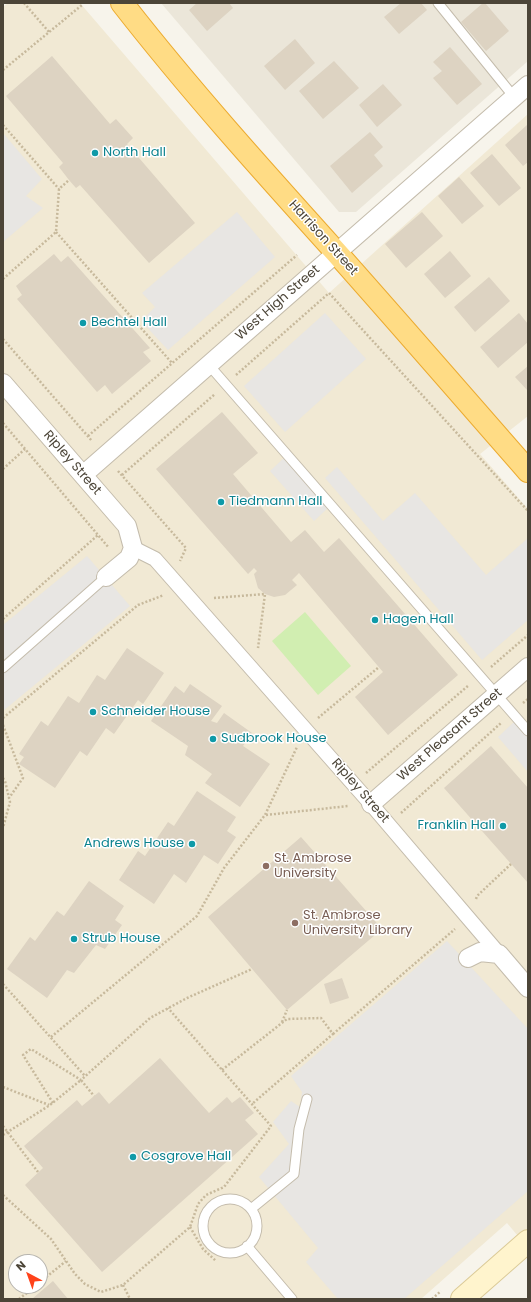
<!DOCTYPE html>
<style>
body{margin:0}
#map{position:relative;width:531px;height:1302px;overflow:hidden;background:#f7f4eb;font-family:Poppins,sans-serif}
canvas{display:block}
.frame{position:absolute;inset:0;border:4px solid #4c4538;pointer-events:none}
.north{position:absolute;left:8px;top:1254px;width:40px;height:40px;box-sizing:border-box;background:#fff;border:1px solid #b7b5af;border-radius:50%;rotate:319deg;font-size:11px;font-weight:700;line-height:16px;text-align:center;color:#4c4538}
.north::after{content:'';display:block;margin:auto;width:14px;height:18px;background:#ff421a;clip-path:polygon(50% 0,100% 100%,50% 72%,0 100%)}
</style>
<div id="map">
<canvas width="531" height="1302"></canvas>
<div class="frame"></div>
<div class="north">N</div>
</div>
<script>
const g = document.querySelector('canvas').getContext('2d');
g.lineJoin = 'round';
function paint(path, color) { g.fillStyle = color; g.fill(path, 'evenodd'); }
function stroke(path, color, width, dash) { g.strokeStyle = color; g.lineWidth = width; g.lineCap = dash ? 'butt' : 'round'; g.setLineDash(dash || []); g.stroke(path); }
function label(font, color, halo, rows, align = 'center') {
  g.font = font + ' Poppins,sans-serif'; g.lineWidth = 3; g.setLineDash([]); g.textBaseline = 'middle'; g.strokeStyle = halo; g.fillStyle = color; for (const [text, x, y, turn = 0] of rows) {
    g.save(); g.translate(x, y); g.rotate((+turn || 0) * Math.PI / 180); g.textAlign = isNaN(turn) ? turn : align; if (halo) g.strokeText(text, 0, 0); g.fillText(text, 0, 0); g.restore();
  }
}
paint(new Path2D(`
 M 161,3 L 528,3 L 528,61 L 356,212 L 339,212 Z`), '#ebe6d9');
paint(new Path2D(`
 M 8,3 L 80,3 L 329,293 L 528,114 L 528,416 L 480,454 L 528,509 L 528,1248 L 507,1223 L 421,1299 L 3,1299 L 3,7 ZM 16,1262 L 40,1262 L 40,1286 L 16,1286 Z`), '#f1e9d4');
paint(new Path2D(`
 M 305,612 L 351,666 L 318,695 L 272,641 Z`), '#d1eeb1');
paint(new Path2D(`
 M 3,133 L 42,179 L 26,196 L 43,208 L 3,242 Z
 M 237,212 L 275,257 L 168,350 L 141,321 L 155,307 L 142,293 Z
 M 325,313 L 366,359 L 285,432 L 244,386 Z
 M 284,458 L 328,508 L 314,521 L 270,471 Z
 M 337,467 L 383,521 L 415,493 L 486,575 L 528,538 L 528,620 L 482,660 L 325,478 Z
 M 87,556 L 130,606 L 3,711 L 3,625 Z
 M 514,722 L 528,738 L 528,772 L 498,737 Z
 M 447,941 L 528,1029 L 528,1191 L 404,1299 L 338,1299 L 306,1262 L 318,1248 L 259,1177 L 289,1144 L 273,1122 L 291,1101 L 300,1107 L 302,1092 L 291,1076 Z`), '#e8e6e3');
paint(new Path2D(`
 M 197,3 L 229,3 L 233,8 L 207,31 L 189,10 Z
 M 401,3 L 421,3 L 427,10 L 399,34 L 384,17 Z
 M 483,3 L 485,3 L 509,31 L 486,51 L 461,22 Z
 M 295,39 L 315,63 L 285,90 L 264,66 Z
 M 450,47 L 482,84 L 457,105 L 433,78 L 442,71 L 433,62 Z
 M 52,56 L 110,124 L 116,119 L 133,138 L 127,144 L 195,223 L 149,263 L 80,185 L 76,188 L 69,180 L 59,167 L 63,163 L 6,96 Z
 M 334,61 L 359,88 L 323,119 L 299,91 Z
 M 383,84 L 402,105 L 377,127 L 359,105 Z
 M 527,125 L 528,162 L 523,166 L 505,145 Z
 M 370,132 L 383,147 L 374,155 L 383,166 L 352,193 L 330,166 Z
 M 492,154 L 521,188 L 499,206 L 470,173 Z
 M 459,177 L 484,206 L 462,224 L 438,196 Z
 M 422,212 L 443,236 L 406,268 L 385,244 Z
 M 450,251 L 471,276 L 445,298 L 424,274 Z
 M 54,254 L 61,262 L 68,256 L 150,348 L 143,352 L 151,361 L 112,394 L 105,385 L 97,392 L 17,299 L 22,295 L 16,286 Z
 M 489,277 L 510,301 L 475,332 L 454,307 Z
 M 519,313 L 528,324 L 528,342 L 498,368 L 480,347 Z
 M 528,366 L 528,391 L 515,377 Z
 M 222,412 L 258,453 L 233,474 L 291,542 L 305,530 L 324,552 L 339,538 L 458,675 L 388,735 L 355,697 L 383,672 L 299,573 L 292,580 L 297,585 L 285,595 L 274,597 L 265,594 L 258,588 L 254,574 L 257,571 L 254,568 L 248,574 L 156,469 Z
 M 127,648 L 164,673 L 143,704 L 138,700 L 114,734 L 106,728 L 87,756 L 80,751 L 55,788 L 19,764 L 24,757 L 19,754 L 41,721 L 48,726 L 68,696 L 79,703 L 97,675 L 105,680 Z
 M 190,684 L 222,706 L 211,721 L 217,723 L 224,713 L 252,733 L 243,746 L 270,764 L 240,807 L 205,783 L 212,774 L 185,755 L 188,746 L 151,721 L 175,686 L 184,693 Z
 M 491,746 L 528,788 L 528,883 L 444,788 Z
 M 197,791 L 236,817 L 227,831 L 236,837 L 218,864 L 204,855 L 186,883 L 174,874 L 154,904 L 119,880 L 138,851 L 145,856 L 168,822 L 174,826 Z
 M 301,837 L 382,929 L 287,1010 L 208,917 Z
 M 89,881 L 124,906 L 115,920 L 122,925 L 105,949 L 96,945 L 74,973 L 67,970 L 47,998 L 7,969 L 30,937 L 35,941 L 57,911 L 64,916 Z
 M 342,978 L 349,998 L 330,1004 L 324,984 Z
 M 160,1058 L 209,1113 L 227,1097 L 232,1103 L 240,1097 L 254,1113 L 245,1120 L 258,1134 L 102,1272 L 25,1185 L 43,1168 L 24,1146 L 77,1100 L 82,1106 L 99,1092 L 109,1104 Z
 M 53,1281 L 68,1299 L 32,1299 Z`), '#ddd3c2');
const service = new Path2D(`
 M 438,3 L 514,97
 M 208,364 L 528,731
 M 3,668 L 106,577
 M203 1226a27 27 0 1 1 54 0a27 27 0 1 1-54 0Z
 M 251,1209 L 294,1174 L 299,1129 L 307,1099
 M 247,1246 L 292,1299`);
const pedestrian = new Path2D(`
 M 133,548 L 155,559 L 371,804 L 499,954`);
const minor = new Path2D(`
 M 3,383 L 127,526 L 133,548 L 129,558 L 106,577
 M 83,475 L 528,85
 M 371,804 L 528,667
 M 468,958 L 480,952 L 499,954 L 528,988`);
const secondary = new Path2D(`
 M 462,1299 L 528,1241`);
const trunk = new Path2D(`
 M 122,3 C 189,89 262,170 335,251 C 400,324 464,398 528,471`);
stroke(service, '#c4bcac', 11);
stroke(pedestrian, '#c4bcac', 16);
stroke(minor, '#c4bcac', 20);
stroke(secondary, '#dbca97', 24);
stroke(trunk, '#ecab30', 24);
stroke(new Path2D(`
 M 24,3 L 49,32
 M 3,70 L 82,5
 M 3,125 L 59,189
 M 56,232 L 172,363
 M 3,279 L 56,232 L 59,189 L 69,180
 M 3,339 L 92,441
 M 236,375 L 329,293 L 528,511
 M 3,423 L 109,548
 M 88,436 L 297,255
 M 3,469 L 25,449
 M 118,471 L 186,548 L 180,561
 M 122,475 L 215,394
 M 214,598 L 265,594 L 258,648
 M 3,619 L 98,535
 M 491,667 L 528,635
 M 523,703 L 528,699
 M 3,718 L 138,605 L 164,595
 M 318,718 L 379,667
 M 3,725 L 23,778 L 9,798
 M 366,773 L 469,685
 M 3,778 L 5,781 L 10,802 L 3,828
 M 401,813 L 501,723
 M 266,815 L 348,806
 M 476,899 L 477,896 L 511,864
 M 3,984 L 85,1076
 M 282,1022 L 287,1010
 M 333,1034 L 455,929
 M 51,1037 L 197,916 L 224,868 L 265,815 L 297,747
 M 222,1070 L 287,1019 L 321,1018 L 333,1034 L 252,1104
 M 3,1087 L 49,1105
 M 53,1103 L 23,1055 L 31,1049 L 81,1080 L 150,1018 L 187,998 L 252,969
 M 3,1126 L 38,1172
 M 3,1135 L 50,1105 L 81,1080 L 94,1096
 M 3,1195 L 51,1239 L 75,1274 L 85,1284 L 101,1292 L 123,1285 L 190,1227 L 198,1204 L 206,1195 L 224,1187 L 271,1126 L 168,1008
 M 190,1227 L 203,1249 L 216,1261
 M 40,1282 L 66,1261
 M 123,1285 L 130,1299
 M 19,1299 L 36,1286
 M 432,1299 L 441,1291`), '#c7b99c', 2.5, [2, 2]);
stroke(service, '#fff', 9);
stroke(pedestrian, '#fff', 14);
stroke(minor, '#fff', 18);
stroke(secondary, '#fff4cd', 22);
stroke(trunk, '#ffdc85', 22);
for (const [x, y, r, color] of [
 [95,153,4,"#0f9aa8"],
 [83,323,4,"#0f9aa8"],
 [221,502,4,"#0f9aa8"],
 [375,620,4,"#0f9aa8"],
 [93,712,4,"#0f9aa8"],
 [213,739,4,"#0f9aa8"],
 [503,826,4,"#0f9aa8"],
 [192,844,4,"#0f9aa8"],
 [266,866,4,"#8d6e63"],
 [295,923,4,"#8d6e63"],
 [74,939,4,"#0f9aa8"],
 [133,1157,4,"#0f9aa8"]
]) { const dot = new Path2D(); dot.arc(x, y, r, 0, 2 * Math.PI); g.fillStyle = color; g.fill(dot); stroke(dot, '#fff', 1.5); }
label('13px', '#0d838f', '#fff', [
 ["North Hall",103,153],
 ["Bechtel Hall",91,323],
 ["Tiedmann Hall",229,502],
 ["Hagen Hall",383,620],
 ["Schneider House",101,712],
 ["Sudbrook House",221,739],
 ["Franklin Hall",495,826,"right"],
 ["Andrews House",184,844,"right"],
 ["Strub House",82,939],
 ["Cosgrove Hall",141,1157]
], 'left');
label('13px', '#4c4538', '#fff', [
 ["Harrison Street",323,238,48],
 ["West High Street",278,303,-41],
 ["Ripley Street",72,463,49],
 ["West Pleasant Street",450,735,-41],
 ["Ripley Street",360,791,49]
]);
label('13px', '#785e54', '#fff', [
 ["St. Ambrose",274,859],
 ["University",274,874],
 ["St. Ambrose",303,916],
 ["University Library",303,931]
], 'left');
</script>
